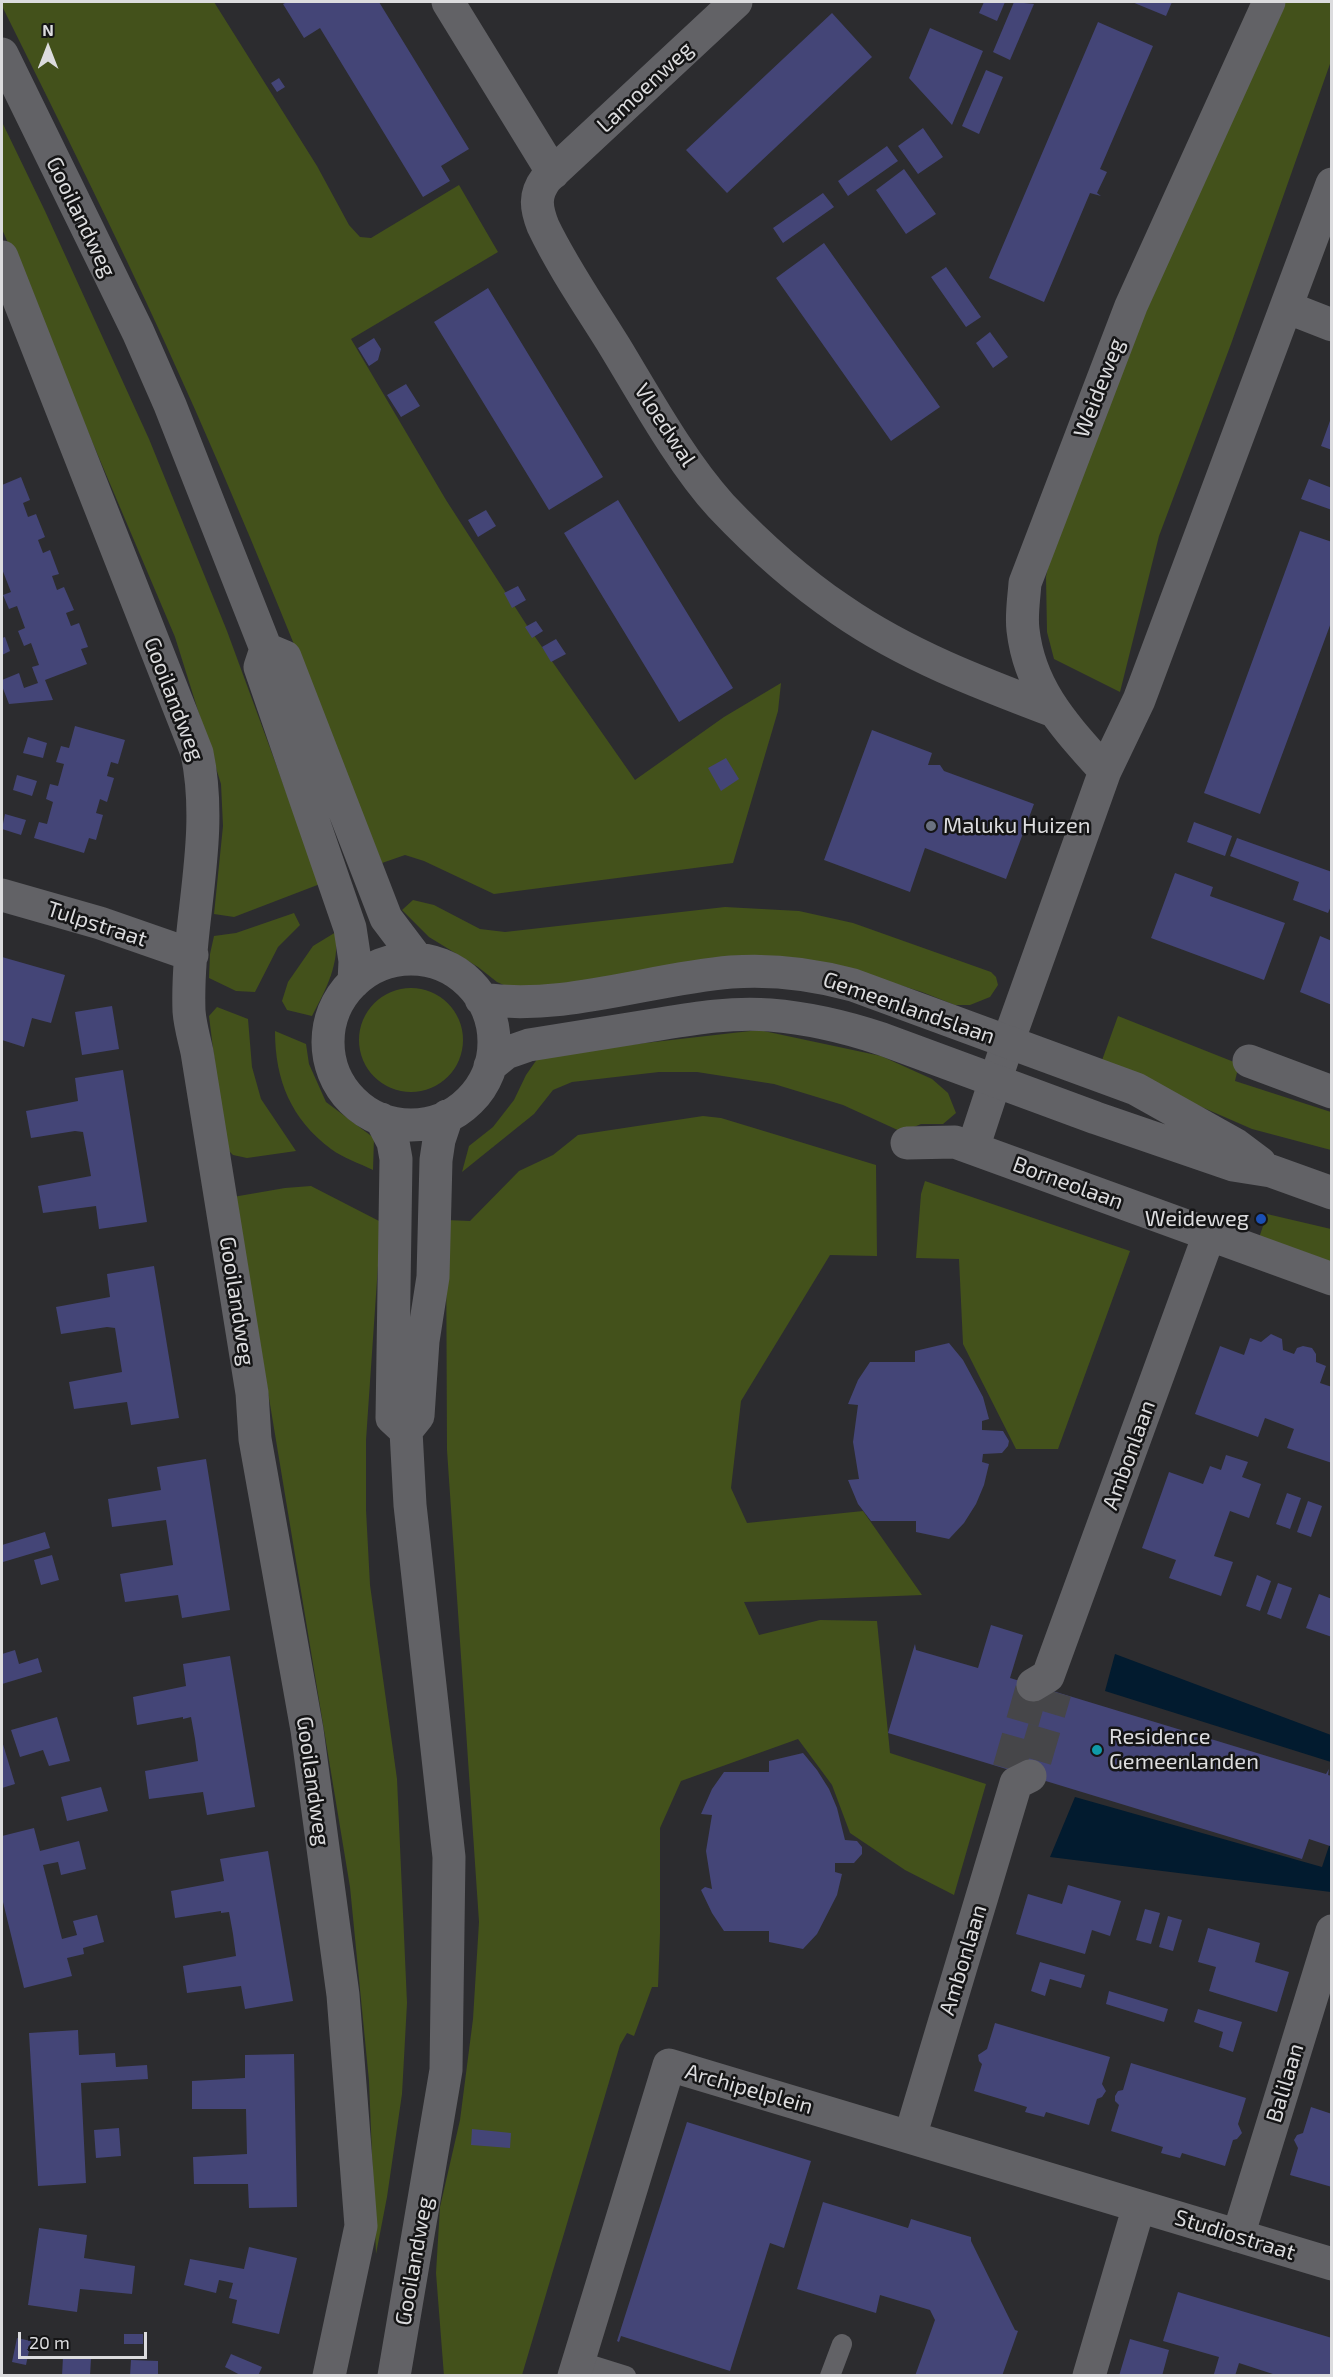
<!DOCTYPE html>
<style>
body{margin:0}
#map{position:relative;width:1333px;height:2377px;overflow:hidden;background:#2c2c2f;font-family:"Exo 2",sans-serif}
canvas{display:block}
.frame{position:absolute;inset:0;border:3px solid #dcdcde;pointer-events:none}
.north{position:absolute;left:18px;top:18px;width:60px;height:60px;-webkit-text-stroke:4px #151516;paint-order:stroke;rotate:0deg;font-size:16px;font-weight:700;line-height:24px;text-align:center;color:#dcdcde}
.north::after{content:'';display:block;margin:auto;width:21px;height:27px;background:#dcdcde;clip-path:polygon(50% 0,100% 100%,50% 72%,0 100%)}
.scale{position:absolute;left:18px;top:2332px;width:129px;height:27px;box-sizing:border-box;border:3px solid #dcdcde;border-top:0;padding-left:8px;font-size:18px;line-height:21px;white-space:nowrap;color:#dcdcde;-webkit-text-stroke:4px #151516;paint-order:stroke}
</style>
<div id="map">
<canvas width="1333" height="2377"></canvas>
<div class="frame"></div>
<div class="north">N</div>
<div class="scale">20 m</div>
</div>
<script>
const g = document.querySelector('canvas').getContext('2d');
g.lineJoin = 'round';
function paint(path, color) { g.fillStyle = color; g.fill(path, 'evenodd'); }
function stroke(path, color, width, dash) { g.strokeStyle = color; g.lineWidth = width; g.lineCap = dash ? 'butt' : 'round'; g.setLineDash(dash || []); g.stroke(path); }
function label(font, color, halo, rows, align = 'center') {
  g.font = font + ' "Exo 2",sans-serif'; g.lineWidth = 5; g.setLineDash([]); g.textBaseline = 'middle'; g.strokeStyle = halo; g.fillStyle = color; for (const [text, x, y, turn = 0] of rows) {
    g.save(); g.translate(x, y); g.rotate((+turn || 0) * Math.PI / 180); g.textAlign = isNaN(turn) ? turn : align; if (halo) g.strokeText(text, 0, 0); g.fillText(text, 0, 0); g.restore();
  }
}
paint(new Path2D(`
 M 2,2 L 214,2 L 317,166 L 349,225 L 360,237 L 371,238 L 459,185 L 498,252 L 351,339 L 446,500 L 526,624 L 635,780 L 724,717 L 781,683 L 778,711 L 733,863 L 494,894 L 424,861 L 405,855 L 382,863 C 312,689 244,515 166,345 C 114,231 58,119 2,6 Z
 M 1280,2 L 1331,2 L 1331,61 L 1231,344 L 1159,536 L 1120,692 L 1054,659 L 1047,632 L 1046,577 L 1055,531 L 1154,284 Z
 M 2,122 L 45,211 L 149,439 L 227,631 L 320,884 L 234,917 L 214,914 L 223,826 L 221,784 L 175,637 L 2,229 Z
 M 413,900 L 434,905 L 480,929 L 505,932 L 725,907 L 799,911 L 853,923 L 991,972 L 996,977 L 998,985 L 990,997 L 970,1005 L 955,1005 L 922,992 L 848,969 L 513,989 L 497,982 L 478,967 L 429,937 L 402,910 Z
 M 294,913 L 300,925 L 278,947 L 255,992 L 236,991 L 209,978 L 210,954 L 214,936 L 236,933 Z
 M 336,932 C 339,966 327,987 312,1016 L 287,1010 L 282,1001 L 288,982 L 313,946 Z
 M359 1040a52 52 0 1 1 104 0a52 52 0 1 1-104 0Z
 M 217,1007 L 248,1019 L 252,1067 L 261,1099 L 296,1151 L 247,1158 L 233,1155 L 225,1147 L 209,1016 Z
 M 1118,1016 L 1239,1064 L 1235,1081 L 1331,1112 L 1331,1150 L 1252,1129 L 1101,1063 Z
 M 759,1030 L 881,1056 L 932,1079 L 948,1093 L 956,1113 L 943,1124 L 921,1124 L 902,1132 L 843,1105 L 774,1084 L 697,1072 L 659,1072 L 572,1082 L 553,1090 L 534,1114 L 462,1172 L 469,1146 L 493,1127 L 514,1100 L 526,1075 L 540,1055 Z
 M 275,1031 L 306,1044 L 309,1064 L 326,1102 L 374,1138 L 373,1170 C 359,1163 343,1158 331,1149 C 291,1119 275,1080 275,1031 Z
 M 703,1116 L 721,1118 L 876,1165 L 877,1256 L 830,1255 L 741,1401 L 731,1488 L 747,1523 L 863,1511 L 922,1595 L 744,1602 L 759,1635 L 820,1620 L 877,1621 L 890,1753 L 986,1784 L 954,1895 L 905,1870 L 850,1833 L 832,1785 L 798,1739 L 681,1781 L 660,1828 L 660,1934 L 658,1987 L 652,1987 L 634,2036 L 627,2033 L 620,2045 L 522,2375 L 444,2376 L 436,2273 L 440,2207 L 460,2120 L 473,2019 L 479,1922 L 447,1450 L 446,1220 L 470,1221 L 519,1171 L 553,1155 L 578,1135 Z
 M 925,1181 L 1130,1251 L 1058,1449 L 1016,1449 L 963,1344 L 959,1259 L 916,1258 L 921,1194 Z
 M 311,1186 L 381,1222 L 366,1440 L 366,1510 L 370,1585 L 397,1779 L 407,2003 L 402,2094 L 387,2197 L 376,2254 L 369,2081 L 350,1887 L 240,1223 L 233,1197 L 285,1188 Z
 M 1267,1214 L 1331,1229 L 1331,1264 L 1259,1238 Z`), '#43511b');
paint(new Path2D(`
 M 1115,1654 L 1331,1735 L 1331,1762 L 1105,1691 Z
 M 1075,1797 L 1322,1867 L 1331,1840 L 1331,1892 L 1050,1857 Z`), '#021b2f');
paint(new Path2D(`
 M 287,2 L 379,2 L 469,149 L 441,166 L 450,181 L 423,197 L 320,28 L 304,38 L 283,4 Z
 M 984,2 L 1005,2 L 997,21 L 979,13 Z
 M 1014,2 L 1034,4 L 1010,60 L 993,52 Z
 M 1132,2 L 1172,2 L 1166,16 Z
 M 832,13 L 872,57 L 727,193 L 686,150 Z
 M 1098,22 L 1153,46 L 1100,169 L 1107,172 L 1097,193 L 1101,196 L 1090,193 L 1044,302 L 989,278 Z
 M 930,28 L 983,51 L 952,125 L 909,78 Z
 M 986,70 L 1003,77 L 979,134 L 962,126 Z
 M 279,78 L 285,87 L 277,92 L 271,83 Z
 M 923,128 L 943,157 L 918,174 L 898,146 Z
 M 887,146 L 898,161 L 848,196 L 838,181 Z
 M 904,169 L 936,214 L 906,234 L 876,190 Z
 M 823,193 L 834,207 L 783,243 L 773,228 Z
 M 824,243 L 940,407 L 891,441 L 776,278 Z
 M 946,267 L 981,317 L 966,327 L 931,277 Z
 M 488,288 L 603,477 L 549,510 L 434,322 Z
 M 990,332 L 1008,357 L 993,368 L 976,343 Z
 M 374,338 L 381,349 L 378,360 L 369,366 L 358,348 Z
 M 406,384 L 420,406 L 401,417 L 387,395 Z
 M 1331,418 L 1332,418 L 1332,450 L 1321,446 Z
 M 21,477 L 30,500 L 23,503 L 28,517 L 36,514 L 45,537 L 38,540 L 43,553 L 50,550 L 59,574 L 52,576 L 57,590 L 64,587 L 74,610 L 66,613 L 71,626 L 79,623 L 88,647 L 81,649 L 87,664 L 45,680 L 53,700 L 9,704 L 2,686 L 2,680 L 19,673 L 24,688 L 38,683 L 32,667 L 39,665 L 31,643 L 24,646 L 18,631 L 25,628 L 17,606 L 9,609 L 3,595 L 11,592 L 2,569 L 2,485 Z
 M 1309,479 L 1332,488 L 1332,510 L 1301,499 Z
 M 618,500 L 733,688 L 679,722 L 564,533 Z
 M 486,510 L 496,526 L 478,537 L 468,520 Z
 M 1300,531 L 1332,542 L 1332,620 L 1260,814 L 1204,793 Z
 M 518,586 L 526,600 L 512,608 L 504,593 Z
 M 536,621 L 543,631 L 532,638 L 525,627 Z
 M 5,637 L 10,651 L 2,655 L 2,638 Z
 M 556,639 L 566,654 L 551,662 L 542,647 Z
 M 75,726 L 125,740 L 118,764 L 111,762 L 107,776 L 114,778 L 107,802 L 100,799 L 96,813 L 103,815 L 96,840 L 89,838 L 84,853 L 34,838 L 39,822 L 47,824 L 53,802 L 46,799 L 50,784 L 58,786 L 64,764 L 56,762 L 61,746 L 69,748 Z
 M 872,730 L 932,753 L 928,765 L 940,765 L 944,771 L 1034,804 L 1006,879 L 925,848 L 910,892 L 824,860 Z
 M 28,737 L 47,743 L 43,758 L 23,753 Z
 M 726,758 L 739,779 L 721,791 L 708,768 Z
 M 17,775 L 37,781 L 32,796 L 13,790 Z
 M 5,814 L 26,820 L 21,835 L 2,829 Z
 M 1194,822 L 1232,836 L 1225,856 L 1187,842 Z
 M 1237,838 L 1332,872 L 1332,904 L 1328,913 L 1293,900 L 1299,882 L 1230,856 Z
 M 1175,873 L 1213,887 L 1210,896 L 1285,923 L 1264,980 L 1151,938 Z
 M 1320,936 L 1332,941 L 1332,1005 L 1300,992 Z
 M 2,957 L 65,975 L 51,1023 L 32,1018 L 24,1047 L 2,1040 Z
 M 112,1006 L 119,1049 L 82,1055 L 75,1012 Z
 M 123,1070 L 147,1222 L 99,1229 L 96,1206 L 43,1213 L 38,1186 L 91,1176 L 83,1132 L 75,1131 L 31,1138 L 26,1111 L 78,1101 L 75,1078 Z
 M 154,1266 L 179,1418 L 131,1425 L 127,1402 L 74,1409 L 69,1382 L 122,1372 L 115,1328 L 107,1327 L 61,1334 L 56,1307 L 110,1297 L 107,1274 Z
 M 1271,1334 L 1282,1339 L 1283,1350 L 1294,1354 L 1297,1348 L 1303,1346 L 1312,1348 L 1316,1354 L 1316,1362 L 1326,1366 L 1320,1383 L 1332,1387 L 1332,1463 L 1287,1448 L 1294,1429 L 1265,1418 L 1258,1437 L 1195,1414 L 1220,1346 L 1244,1355 L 1250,1338 L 1261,1342 Z
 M 949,1343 L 963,1360 L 983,1397 L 989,1419 L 982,1421 L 982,1430 L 1003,1431 L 1009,1441 L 1008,1446 L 1002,1453 L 983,1454 L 982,1462 L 989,1464 L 984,1485 L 976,1504 L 964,1523 L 949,1539 L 916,1532 L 916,1521 L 871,1521 L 858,1504 L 848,1480 L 859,1479 L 853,1442 L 858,1405 L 848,1404 L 858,1380 L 870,1362 L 915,1362 L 915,1351 Z
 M 1226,1455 L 1248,1462 L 1242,1477 L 1261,1484 L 1249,1518 L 1230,1511 L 1214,1556 L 1233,1562 L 1221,1596 L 1169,1578 L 1176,1560 L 1142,1548 L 1169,1472 L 1203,1484 L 1210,1466 L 1221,1470 Z
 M 206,1459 L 230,1610 L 182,1618 L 178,1595 L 125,1602 L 120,1574 L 173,1565 L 166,1520 L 112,1527 L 108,1499 L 161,1490 L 157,1467 Z
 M 1287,1493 L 1301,1498 L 1290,1529 L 1276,1524 Z
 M 1308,1501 L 1322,1506 L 1311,1537 L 1297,1532 Z
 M 45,1532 L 50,1548 L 3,1562 L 2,1545 Z
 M 52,1555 L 59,1580 L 41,1585 L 34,1560 Z
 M 1257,1575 L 1271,1581 L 1260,1611 L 1246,1606 Z
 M 1278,1583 L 1292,1588 L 1281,1619 L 1267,1614 Z
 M 1319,1594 L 1332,1599 L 1332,1637 L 1306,1628 Z
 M 991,1625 L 1023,1635 L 1010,1678 L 1326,1774 L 1329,1769 L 1328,1775 L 1332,1776 L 1330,1846 L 1309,1839 L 1302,1859 L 888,1733 L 915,1644 L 916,1650 L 978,1668 Z
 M 15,1650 L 19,1664 L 38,1658 L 42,1672 L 2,1684 L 2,1654 Z
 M 230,1656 L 255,1807 L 207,1815 L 203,1792 L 149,1799 L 145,1771 L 198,1761 L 195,1739 L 191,1717 L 183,1719 L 183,1717 L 137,1725 L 133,1697 L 186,1686 L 183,1664 Z
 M 57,1717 L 70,1761 L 49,1766 L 43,1750 L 20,1757 L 11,1730 Z
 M 2,1741 L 15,1784 L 2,1788 Z
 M 803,1753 L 817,1770 L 829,1789 L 837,1808 L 845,1840 L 857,1841 L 862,1847 L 862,1854 L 854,1863 L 835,1863 L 835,1872 L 842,1874 L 837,1895 L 817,1934 L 803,1949 L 769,1942 L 769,1931 L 724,1931 L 712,1913 L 701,1890 L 705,1887 L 712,1889 L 706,1851 L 712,1815 L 701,1814 L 712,1789 L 724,1772 L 769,1772 L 769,1761 Z
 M 101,1787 L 108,1811 L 67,1821 L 61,1797 Z
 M 34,1828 L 40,1851 L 79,1841 L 86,1869 L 61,1875 L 58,1862 L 43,1865 L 62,1939 L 77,1935 L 73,1921 L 97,1915 L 104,1942 L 83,1948 L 84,1954 L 67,1958 L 72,1976 L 24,1988 L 2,1898 L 2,1836 Z
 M 268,1851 L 293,2001 L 245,2009 L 241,1986 L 187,1993 L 183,1966 L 236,1956 L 233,1934 L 229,1912 L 221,1913 L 221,1911 L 175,1918 L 171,1891 L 224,1881 L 220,1859 Z
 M 1068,1885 L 1121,1901 L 1110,1936 L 1092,1930 L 1085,1954 L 1016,1934 L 1028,1894 L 1062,1904 Z
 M 1145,1909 L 1160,1913 L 1151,1944 L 1136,1940 Z
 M 1168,1916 L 1182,1920 L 1173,1951 L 1159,1947 Z
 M 1208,1928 L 1260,1943 L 1255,1962 L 1289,1972 L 1277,2012 L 1209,1991 L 1216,1967 L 1198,1962 Z
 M 1040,1962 L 1085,1975 L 1081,1988 L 1050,1979 L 1045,1996 L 1031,1991 Z
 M 1109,1991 L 1168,2009 L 1164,2022 L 1106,2004 Z
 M 1198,2009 L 1242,2022 L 1233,2052 L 1219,2047 L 1223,2032 L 1194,2022 Z
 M 995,2023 L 1110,2057 L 1102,2084 L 1106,2091 L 1102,2097 L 1097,2099 L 1089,2125 L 1046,2112 L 1044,2117 L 1025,2112 L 1027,2107 L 974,2091 L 982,2064 L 979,2061 L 978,2055 L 987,2049 Z
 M 78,2030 L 79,2055 L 115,2053 L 116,2067 L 147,2065 L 148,2079 L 81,2083 L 86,2183 L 38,2186 L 29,2033 Z
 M 294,2054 L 297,2207 L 249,2208 L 248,2184 L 194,2184 L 193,2157 L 247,2154 L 246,2109 L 192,2109 L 192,2081 L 245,2078 L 245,2055 Z
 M 1131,2063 L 1246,2098 L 1238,2124 L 1242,2133 L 1237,2139 L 1233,2140 L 1225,2166 L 1182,2153 L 1180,2158 L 1161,2153 L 1163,2147 L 1111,2131 L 1119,2105 L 1115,2101 L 1115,2096 L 1118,2091 L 1123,2090 Z
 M 1311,2107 L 1332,2114 L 1332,2187 L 1290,2175 L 1298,2148 L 1294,2140 L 1297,2135 L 1303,2133 Z
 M 687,2122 L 811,2161 L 784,2248 L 770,2243 L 730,2371 L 621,2336 L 619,2342 L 617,2341 Z
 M 119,2128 L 121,2156 L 96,2158 L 94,2130 Z
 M 472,2129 L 511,2133 L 510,2148 L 471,2145 Z
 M 823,2202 L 908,2228 L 911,2219 L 971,2237 L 971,2241 L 1015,2330 L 1018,2331 L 1002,2376 L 915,2376 L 935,2320 L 930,2310 L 880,2295 L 876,2313 L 797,2289 Z
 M 39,2228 L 87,2235 L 84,2258 L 135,2266 L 132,2294 L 80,2289 L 77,2312 L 28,2305 Z
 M 249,2247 L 297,2258 L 279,2334 L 232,2323 L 237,2300 L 229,2298 L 233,2283 L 219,2280 L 216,2293 L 184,2285 L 190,2259 L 244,2269 Z
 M 1178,2292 L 1332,2338 L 1332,2376 L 1279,2376 L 1239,2363 L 1235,2376 L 1214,2374 L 1219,2357 L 1163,2341 Z
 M 124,2334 L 143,2334 L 143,2344 L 124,2344 Z
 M 17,2338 L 31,2341 L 26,2365 L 12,2362 Z
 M 1130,2339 L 1169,2350 L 1162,2376 L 1119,2376 Z
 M 231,2354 L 262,2367 L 258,2376 L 242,2376 L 225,2367 Z
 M 63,2357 L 91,2358 L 90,2376 L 62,2376 Z
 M 131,2360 L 158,2361 L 158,2376 L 130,2376 Z`), '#444577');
stroke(new Path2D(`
 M 1035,1760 L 1055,1692
 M 1009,1769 L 1033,1685`), '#464649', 33, [33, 16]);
stroke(new Path2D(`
 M 578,2361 L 626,2376
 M 830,2376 L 842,2344`), '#626266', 20);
stroke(new Path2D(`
 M 448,2 L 553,173
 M 736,2 L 546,179 C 534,195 536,208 543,226 C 563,268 591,308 615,347 C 646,398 681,462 721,506 C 757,544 798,581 841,610 C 906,655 980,683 1054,711
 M 2,257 L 197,753 C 215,839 186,924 189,1011 C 190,1025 194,1038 197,1052 L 252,1393 L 255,1439 L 307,1730 L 343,1995 L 361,2226 L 329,2376
 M 1286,307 L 1332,325
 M 1105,771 C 1066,727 1030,691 1023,630 C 1021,615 1024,598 1025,583 L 1131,306 L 1269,2
 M 2,895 L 100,923 L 192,955
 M 1249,1061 L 1332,1092
 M 907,1143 L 955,1142 L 1332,1279
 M 973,1148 L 1008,1042 L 1105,771 L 1139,700 L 1332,184
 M 1033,1685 L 1048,1676 L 1209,1235
 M 910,2137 L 1016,1783 L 1030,1776
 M 1238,2236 L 1332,1931
 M 574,2376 L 669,2065 L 1332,2264
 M 1089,2376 L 1139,2206`), '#626266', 33);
stroke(new Path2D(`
 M 2,54 L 138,332 L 170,405 L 266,649 L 260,667 L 350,928 L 355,961 L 354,982
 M 266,649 L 285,657 L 386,918 L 417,959
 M328 1042a83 83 0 1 1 166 0a83 83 0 1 1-166 0Z
 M 481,999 C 565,1011 648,979 731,972 C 773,969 813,974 853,985 L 1136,1089 L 1236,1145 L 1260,1163
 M 490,1066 L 506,1053 L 529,1045 C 572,1038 616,1031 660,1024 C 696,1018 733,1012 770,1015 C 808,1018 846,1027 882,1039 L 1096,1118 L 1233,1165 L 1271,1171 L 1332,1193
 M 381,1119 L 393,1142 L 396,1159 L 392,1418 L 406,1431
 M 394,2376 L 446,2070 L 449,1857 L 410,1505 L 406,1431 L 418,1416 L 423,1341 L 433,1277 L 436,1160 L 439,1140 L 447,1116`), '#626266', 33);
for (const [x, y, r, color] of [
 [931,826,6,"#6b7280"],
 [1261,1219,6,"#1a4fb4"],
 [1097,1750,6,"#0f9aa8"]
]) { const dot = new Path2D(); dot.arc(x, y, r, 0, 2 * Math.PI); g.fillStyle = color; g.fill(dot); stroke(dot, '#151516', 2); }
label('22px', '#dcdcde', '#151516', [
 ["Lamoenweg",645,87,-43],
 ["Gooilandweg",81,217,64],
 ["Weideweg",1099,388,-69],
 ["Vloedwal",665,425,57],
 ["Gooilandweg",174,699,69],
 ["Tulpstraat",97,924,18],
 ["Gemeenlandslaan",909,1008,19],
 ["Borneolaan",1068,1183,20],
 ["Gooilandweg",237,1301,81],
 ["Ambonlaan",1129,1455,-70],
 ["Gooilandweg",313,1781,82],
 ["Ambonlaan",963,1960,-73],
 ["Balilaan",1285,2083,-73],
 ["Archipelplein",749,2089,16],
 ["Studiostraat",1235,2235,17],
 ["Gooilandweg",414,2261,-80]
]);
label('22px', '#dcdcde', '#151516', [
 ["Maluku Huizen",943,826],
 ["Weideweg",1249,1219,"right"],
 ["Residence",1109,1737],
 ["Gemeenlanden",1109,1762]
], 'left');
</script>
